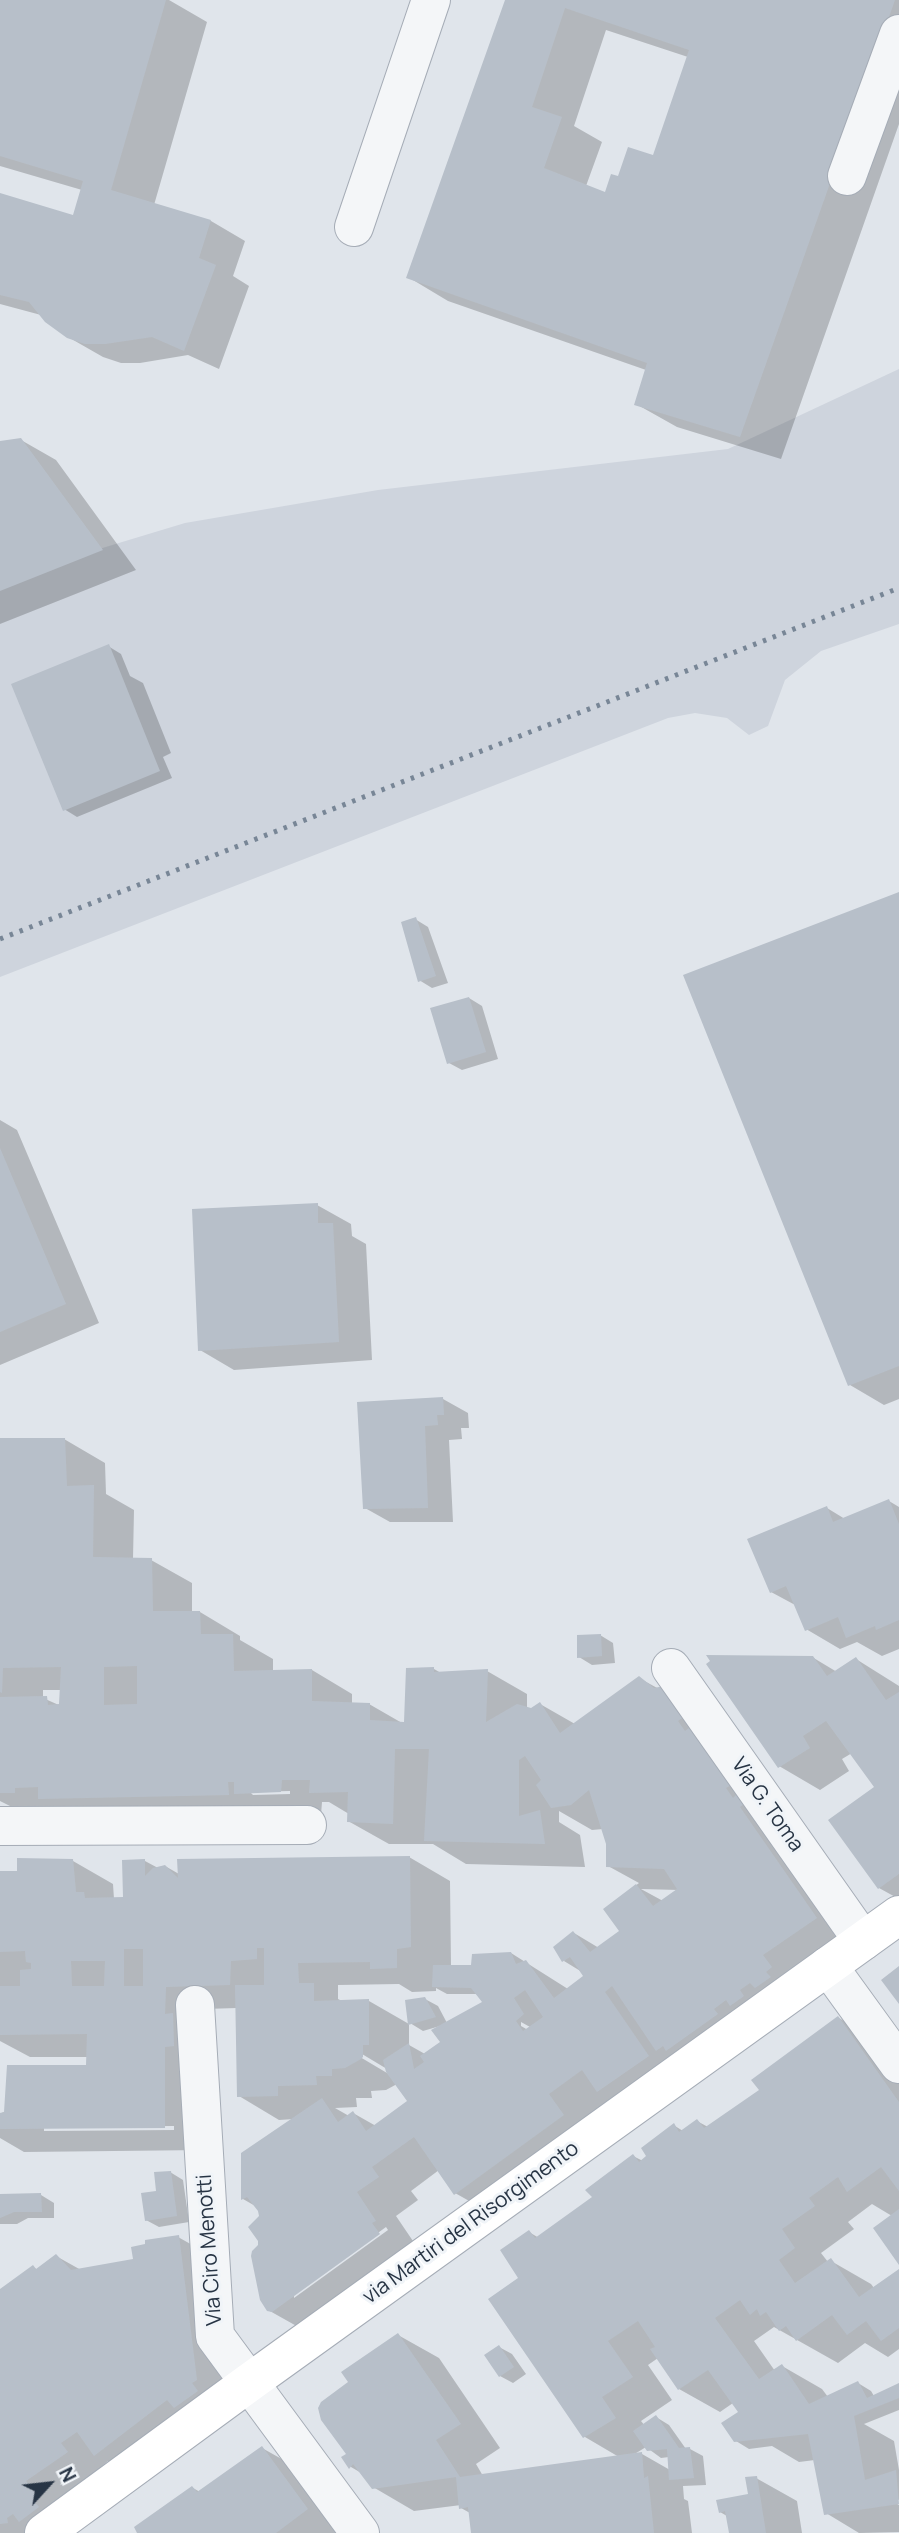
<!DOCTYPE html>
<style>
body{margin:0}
#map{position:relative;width:899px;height:2533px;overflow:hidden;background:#e0e5eb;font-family:Manrope,sans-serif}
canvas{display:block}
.north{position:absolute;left:14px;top:2449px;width:70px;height:70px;-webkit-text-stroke:5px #f0f4f8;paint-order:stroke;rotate:63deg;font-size:19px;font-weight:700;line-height:28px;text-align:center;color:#273444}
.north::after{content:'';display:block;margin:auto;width:24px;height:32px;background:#273444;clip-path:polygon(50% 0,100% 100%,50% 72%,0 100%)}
</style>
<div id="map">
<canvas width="899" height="2533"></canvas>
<div class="north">N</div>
</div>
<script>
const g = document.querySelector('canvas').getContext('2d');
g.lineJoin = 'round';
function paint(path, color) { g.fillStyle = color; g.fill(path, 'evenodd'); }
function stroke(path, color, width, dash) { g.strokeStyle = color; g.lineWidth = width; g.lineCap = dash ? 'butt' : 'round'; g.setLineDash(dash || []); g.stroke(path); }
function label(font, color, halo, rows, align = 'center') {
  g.font = font + ' Manrope,sans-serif'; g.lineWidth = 6; g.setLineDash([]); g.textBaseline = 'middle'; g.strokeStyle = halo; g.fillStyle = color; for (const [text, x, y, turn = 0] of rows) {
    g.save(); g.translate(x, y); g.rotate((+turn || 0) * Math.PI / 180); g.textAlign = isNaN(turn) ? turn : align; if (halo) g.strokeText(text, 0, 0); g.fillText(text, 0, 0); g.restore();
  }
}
paint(new Path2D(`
 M 899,369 L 899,624 L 821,651 L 785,680 L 768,726 L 749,735 L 727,718 L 695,713 L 668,718 L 0,977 L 0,587 L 99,549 L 185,523 L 378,490 L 728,449 Z`), '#ced4dd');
paint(new Path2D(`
 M 0,0 L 169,0 L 207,22 L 154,205 L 211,221 L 245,241 L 233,276 L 249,286 L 219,369 L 188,355 L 140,363 L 121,363 L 103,357 L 68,337 L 41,315 L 0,304 L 0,195 L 75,217 L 82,190 L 0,166 Z
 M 507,0 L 899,0 L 899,124 L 781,459 L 677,427 L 636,404 L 646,370 L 448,301 L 408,277 ZM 606,30 L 688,57 L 654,157 L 619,178 L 606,194 L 586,186 L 602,142 L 574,126 Z
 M 21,440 L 56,460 L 136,570 L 0,624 L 0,443 Z
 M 108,646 L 121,654 L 130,676 L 143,683 L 171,753 L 163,757 L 172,778 L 77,817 L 64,809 Z
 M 899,894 L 899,1399 L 884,1405 L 850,1385 Z
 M 415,919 L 428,927 L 448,983 L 432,988 L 419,980 Z
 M 469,998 L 482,1006 L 498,1059 L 462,1070 L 449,1063 Z
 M 0,1120 L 17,1130 L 99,1323 L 0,1365 Z
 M 317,1205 L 351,1224 L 352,1236 L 366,1244 L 372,1360 L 234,1370 L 200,1350 Z
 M 443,1399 L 468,1413 L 469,1428 L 461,1428 L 462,1439 L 449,1440 L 453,1522 L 390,1522 L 365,1508 Z
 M 64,1439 L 105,1463 L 106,1494 L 134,1510 L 133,1559 L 151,1560 L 192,1583 L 192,1612 L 200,1612 L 240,1636 L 240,1640 L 273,1659 L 273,1672 L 312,1670 L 352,1694 L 352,1704 L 369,1704 L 402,1723 L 406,1723 L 434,1669 L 441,1673 L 487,1671 L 527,1694 L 527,1708 L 531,1710 L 540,1704 L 575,1724 L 639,1678 L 659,1689 L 664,1688 L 856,1942 L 496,2216 L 455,2193 L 439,2170 L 411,2191 L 418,2200 L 396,2216 L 415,2244 L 309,2333 L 268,2310 L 260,2245 L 261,2217 L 257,2207 L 243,2199 L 243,2154 L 294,2119 L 279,2120 L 239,2096 L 237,2008 L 205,2009 L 205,2150 L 24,2152 L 0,2138 L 0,2114 L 88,2066 L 88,2057 L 30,2057 L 0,2041 L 0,1873 L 19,1872 L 73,1861 L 113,1884 L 114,1899 L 125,1899 L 145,1861 L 158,1868 L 165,1866 L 179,1874 L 409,1857 L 450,1881 L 451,1967 L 473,1967 L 511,1953 L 568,1989 L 586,1976 L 582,1972 L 564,1961 L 574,1933 L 599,1948 L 621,1931 L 605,1909 L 639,1883 L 608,1866 L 607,1844 L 603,1829 L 592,1830 L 559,1811 L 559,1822 L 580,1835 L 585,1867 L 466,1864 L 433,1844 L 389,1844 L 348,1821 L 349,1814 L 329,1802 L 322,1802 L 321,1815 L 28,1815 L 0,1801 L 0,1440 ZM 43,1690 L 62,1690 L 61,1706 L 43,1698 ZM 290,1791 L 290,1794 L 253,1795 L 250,1792 ZM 641,1889 L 679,1890 L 663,1901 ZM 399,1984 L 412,1992 L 436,1991 L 436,1988 L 447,1994 L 478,1994 L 485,2003 L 447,2023 L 438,2006 L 425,1999 L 410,2023 L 423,2031 L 440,2026 L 443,2042 L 425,2054 L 409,2045 L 409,2024 L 369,2001 L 342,2001 L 338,1999 L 338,1985 ZM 521,2022 L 530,2027 L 528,2030 L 521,2026 ZM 357,2051 L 387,2069 L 387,2073 L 355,2054 ZM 397,2084 L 409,2102 L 376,2126 L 353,2113 L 349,2116 L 335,2108 L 357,2107 L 356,2098 L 372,2098 L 371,2091 L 386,2090 ZM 174,2126 L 174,2130 L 44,2131 L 44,2127 ZM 386,2227 L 388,2230 L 294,2298 L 294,2294 Z
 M 889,1501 L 899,1507 L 899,1649 L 882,1656 L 857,1642 L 840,1649 L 806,1629 L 797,1606 L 771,1592 L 827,1508 L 845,1519 Z
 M 600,1635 L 613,1643 L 615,1663 L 592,1665 L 579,1657 Z
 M 812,1657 L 837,1672 L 856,1659 L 899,1686 L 899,1899 L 879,1888 L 876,1788 L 852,1753 L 842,1759 L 849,1771 L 820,1790 L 779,1766 Z
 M 839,2018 L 879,2042 L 899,2070 L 899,2262 L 892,2216 L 872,2204 L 848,2222 L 854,2229 L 821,2253 L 828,2262 L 831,2261 L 871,2284 L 874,2288 L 899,2271 L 899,2349 L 888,2357 L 865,2343 L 838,2363 L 774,2327 L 754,2341 L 775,2371 L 782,2366 L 822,2389 L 828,2397 L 858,2383 L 871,2391 L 874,2396 L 899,2385 L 899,2410 L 864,2424 L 894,2441 L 899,2470 L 899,2500 L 894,2498 L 892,2501 L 899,2505 L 899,2532 L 859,2533 L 826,2513 L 815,2460 L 799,2462 L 772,2446 L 749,2449 L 736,2441 L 744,2419 L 733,2403 L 720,2412 L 679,2389 L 658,2358 L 648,2365 L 672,2400 L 641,2421 L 645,2426 L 656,2417 L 669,2425 L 686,2449 L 690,2449 L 703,2456 L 706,2485 L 683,2486 L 684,2499 L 688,2501 L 692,2533 L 472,2533 L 470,2513 L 461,2508 L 461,2505 L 414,2511 L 373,2487 L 363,2474 L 351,2467 L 343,2458 L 348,2454 L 351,2383 L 398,2335 L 439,2358 L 500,2448 L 476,2464 L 483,2476 L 619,2457 L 585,2437 L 490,2300 L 521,2278 L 529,2232 L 539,2238 L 594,2197 L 633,2156 L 643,2161 L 675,2126 L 683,2131 L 697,2121 L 708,2127 L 761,2090 ZM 646,2447 L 661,2458 L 669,2457 L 670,2470 L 642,2454 L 633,2455 Z
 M 170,2172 L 183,2180 L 189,2222 L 159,2227 L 146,2220 Z
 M 41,2195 L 54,2203 L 54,2218 L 28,2218 L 17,2224 L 0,2224 L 0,2196 Z
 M 178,2237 L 219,2260 L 237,2403 L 136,2477 L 108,2461 L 101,2467 L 107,2475 L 75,2533 L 0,2533 L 0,2291 L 33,2267 L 38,2270 L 56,2256 L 81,2270 L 135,2260 Z
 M 499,2347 L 512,2354 L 526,2374 L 513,2383 L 500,2376 Z
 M 262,2448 L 303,2471 L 347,2533 L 139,2533 L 193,2488 L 200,2492 Z
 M 756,2478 L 797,2501 L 802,2533 L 730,2533 L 727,2516 L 720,2512 L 750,2495 Z`), '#0003');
paint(new Path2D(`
 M 0,0 L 166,0 L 111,190 L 211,220 L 199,258 L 216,265 L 184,351 L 152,337 L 105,344 L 85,344 L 67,338 L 45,322 L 29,302 L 0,295 L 0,193 L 73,215 L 83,181 L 0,156 Z
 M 505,0 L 895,0 L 740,437 L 634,405 L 647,363 L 406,278 ZM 565,8 L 689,50 L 653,155 L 628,147 L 618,176 L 611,174 L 605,192 L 544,168 L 562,117 L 532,107 Z
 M 21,438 L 103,550 L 0,591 L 0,441 Z
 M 109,644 L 160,771 L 63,811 L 11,684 Z
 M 899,892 L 899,1366 L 848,1386 L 683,975 Z
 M 416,917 L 436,976 L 418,982 L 401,922 Z
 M 469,997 L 486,1052 L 447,1064 L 430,1008 Z
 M 0,1148 L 66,1304 L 0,1332 Z
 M 318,1203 L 318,1223 L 333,1223 L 339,1342 L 198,1351 L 192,1209 Z
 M 443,1397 L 444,1415 L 437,1415 L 438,1425 L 425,1426 L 428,1508 L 363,1509 L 357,1402 Z
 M 0,1438 L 65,1438 L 67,1486 L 94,1485 L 93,1557 L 152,1558 L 153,1611 L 200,1611 L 201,1634 L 233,1634 L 234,1671 L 312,1669 L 312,1701 L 370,1703 L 370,1720 L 404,1722 L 406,1668 L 434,1667 L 434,1672 L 488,1669 L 486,1722 L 517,1704 L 531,1708 L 540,1702 L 560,1733 L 639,1676 L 654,1688 L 664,1686 L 685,1716 L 678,1721 L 685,1731 L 692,1726 L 733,1784 L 726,1788 L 733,1798 L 738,1793 L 744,1804 L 740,1807 L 817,1918 L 763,1955 L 772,1967 L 766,1972 L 771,1977 L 755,1988 L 750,1983 L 740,1990 L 744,1996 L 730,2006 L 726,2000 L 714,2009 L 718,2014 L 666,2051 L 663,2046 L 656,2051 L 612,1986 L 605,1992 L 649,2056 L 597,2092 L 582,2070 L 549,2094 L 564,2115 L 454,2195 L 414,2137 L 372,2167 L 379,2177 L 357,2192 L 376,2221 L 372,2223 L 380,2234 L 272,2312 L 267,2311 L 260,2300 L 251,2256 L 252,2251 L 258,2245 L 258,2241 L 248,2227 L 259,2216 L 258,2211 L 247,2197 L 241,2200 L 241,2153 L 322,2098 L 338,2122 L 353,2111 L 366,2131 L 407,2101 L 386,2072 L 383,2060 L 409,2043 L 414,2069 L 424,2062 L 420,2056 L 440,2042 L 431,2030 L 482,2002 L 471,1988 L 432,1987 L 433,1965 L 471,1965 L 472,1954 L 511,1952 L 516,1964 L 526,1960 L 554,1998 L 583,1976 L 570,1957 L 562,1962 L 553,1947 L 573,1931 L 590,1952 L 619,1931 L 603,1909 L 636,1884 L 653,1906 L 677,1889 L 664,1869 L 606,1867 L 606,1844 L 589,1790 L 571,1805 L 551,1808 L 536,1785 L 541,1780 L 525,1756 L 519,1760 L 519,1816 L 540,1810 L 545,1844 L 424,1841 L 429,1749 L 395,1749 L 393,1824 L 347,1822 L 348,1792 L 309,1793 L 310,1780 L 282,1780 L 281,1792 L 234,1794 L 234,1782 L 228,1782 L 229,1795 L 38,1799 L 38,1787 L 15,1788 L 15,1793 L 0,1793 L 0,1697 L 47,1696 L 48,1705 L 59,1704 L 61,1667 L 3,1668 L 2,1693 L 0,1692 ZM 137,1666 L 137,1704 L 104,1705 L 104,1667 ZM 525,1990 L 543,2017 L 523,2031 L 516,2021 L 524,2014 L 514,1998 Z
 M 889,1499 L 899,1524 L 899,1620 L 876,1630 L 875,1626 L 846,1638 L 838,1617 L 805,1631 L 786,1586 L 770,1593 L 747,1539 L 827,1506 L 833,1522 Z
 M 601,1634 L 602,1656 L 577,1658 L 577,1635 Z
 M 706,1655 L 813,1656 L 827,1676 L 856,1657 L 886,1700 L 899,1692 L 899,1874 L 878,1889 L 828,1820 L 874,1787 L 826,1721 L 803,1736 L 810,1748 L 778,1768 L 706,1664 L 710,1661 Z
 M 410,1856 L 411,1947 L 397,1949 L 397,1968 L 370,1969 L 370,1962 L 298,1963 L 299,1983 L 314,1983 L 314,2001 L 369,1999 L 369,2045 L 363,2045 L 363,2057 L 361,2059 L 345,2068 L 332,2069 L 332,2076 L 316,2076 L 317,2085 L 278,2086 L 278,2096 L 237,2097 L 235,1985 L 264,1985 L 264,1948 L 257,1948 L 257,1959 L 231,1961 L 230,1985 L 166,1987 L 165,2014 L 173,2013 L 174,2046 L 165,2047 L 165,2128 L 0,2129 L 0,2113 L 4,2112 L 7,2065 L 86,2065 L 87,2034 L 0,2035 L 0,1986 L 20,1986 L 20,1970 L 31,1969 L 31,1963 L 26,1962 L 25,1951 L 0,1952 L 0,1871 L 17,1871 L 17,1858 L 73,1859 L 76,1892 L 84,1892 L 85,1898 L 123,1897 L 122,1860 L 145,1859 L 145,1876 L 153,1868 L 165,1865 L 178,1878 L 177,1859 ZM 124,1949 L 143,1949 L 143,1986 L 124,1986 ZM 71,1961 L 105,1961 L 104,1986 L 72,1986 Z
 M 899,1966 L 899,2004 L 881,1980 Z
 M 425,1997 L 436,2017 L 408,2025 L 405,2000 Z
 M 838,2016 L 899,2102 L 899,2191 L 881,2167 L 847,2192 L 838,2177 L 809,2198 L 815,2206 L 782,2229 L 795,2248 L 779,2260 L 795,2283 L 831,2258 L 859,2297 L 899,2269 L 899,2328 L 881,2341 L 866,2321 L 847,2335 L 832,2315 L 796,2341 L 786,2326 L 779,2331 L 766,2312 L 760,2316 L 757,2309 L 750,2315 L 740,2300 L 715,2318 L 759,2379 L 782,2364 L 809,2404 L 858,2381 L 867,2398 L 899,2383 L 899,2398 L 854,2416 L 865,2480 L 896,2470 L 899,2504 L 824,2515 L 808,2434 L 734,2442 L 721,2423 L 738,2412 L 708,2370 L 678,2390 L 650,2349 L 655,2347 L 638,2321 L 608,2341 L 633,2377 L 602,2397 L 616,2418 L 583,2438 L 488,2299 L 518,2278 L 500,2250 L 529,2230 L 535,2238 L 592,2197 L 585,2190 L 633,2154 L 639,2162 L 646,2156 L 641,2148 L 674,2123 L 679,2132 L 697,2119 L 704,2128 L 759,2090 L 751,2080 Z
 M 171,2171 L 177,2216 L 145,2221 L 141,2193 L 156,2191 L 154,2172 Z
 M 41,2193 L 42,2212 L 14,2212 L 0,2218 L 0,2194 Z
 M 899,2209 L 899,2265 L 873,2228 Z
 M 179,2235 L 197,2380 L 192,2383 L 198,2391 L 174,2408 L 167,2400 L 94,2456 L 77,2432 L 61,2443 L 68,2452 L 26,2481 L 37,2496 L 33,2500 L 39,2507 L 19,2522 L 13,2514 L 7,2518 L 8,2523 L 0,2524 L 0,2289 L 33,2265 L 36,2269 L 56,2254 L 71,2270 L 133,2259 L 131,2247 L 145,2244 L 145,2240 Z
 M 398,2333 L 461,2424 L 436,2440 L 460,2477 L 642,2452 L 644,2478 L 648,2476 L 654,2533 L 471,2533 L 468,2507 L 459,2509 L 456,2477 L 372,2489 L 353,2464 L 349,2469 L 341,2457 L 346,2454 L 321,2420 L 318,2408 L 321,2402 L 348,2382 L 341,2372 Z
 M 499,2345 L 514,2367 L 499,2377 L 484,2355 Z
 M 656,2415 L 679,2448 L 690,2447 L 694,2478 L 669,2480 L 667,2449 L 647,2451 L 633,2431 Z
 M 262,2446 L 308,2509 L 276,2533 L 137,2533 L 134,2527 L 192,2486 L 197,2492 Z
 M 757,2476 L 766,2533 L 729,2533 L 725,2511 L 719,2513 L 716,2500 L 748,2494 L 745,2477 Z`), '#b7bfc9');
const street = new Path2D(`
 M 847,176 L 899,34
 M 354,227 L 431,0
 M 671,1668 L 863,1941
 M 0,1826 L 307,1825
 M 828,1966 L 899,2064
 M 195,2005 L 215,2336 L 360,2533`);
const secondary = new Path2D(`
 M 44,2533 L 250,2382 L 899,1915`);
stroke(street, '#a5acb6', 40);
stroke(secondary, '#a5acb6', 40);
stroke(street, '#f4f6f8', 38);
stroke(secondary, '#fff', 38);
stroke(new Path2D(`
 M 0,939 L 899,588`), '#788696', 5, [3.5, 7]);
label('21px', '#273444', '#f0f4f8', [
 ["Via G. Toma",767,1805,55],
 ["via Martiri del Risorgimento",471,2223,-36],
 ["Via Ciro Menotti",210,2250,-94]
]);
</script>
